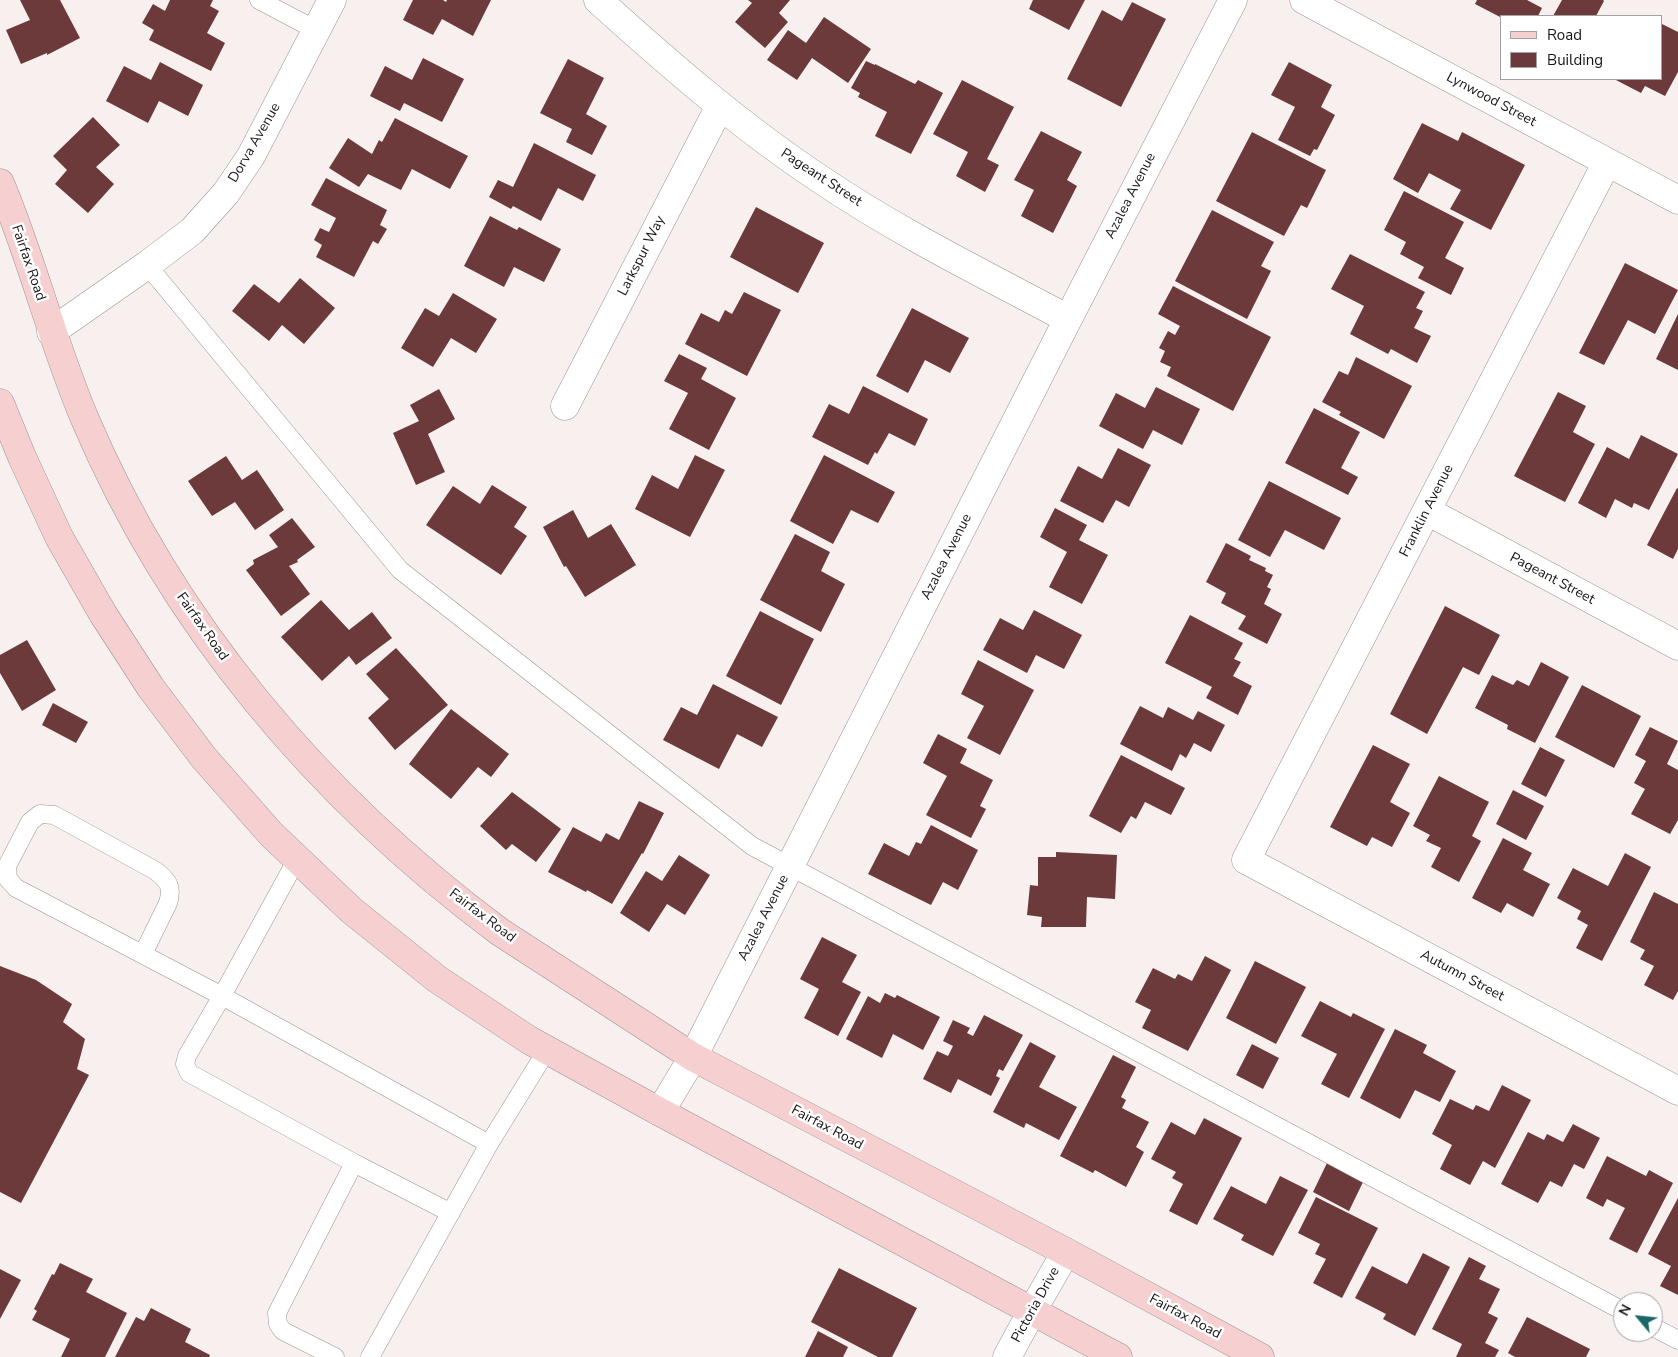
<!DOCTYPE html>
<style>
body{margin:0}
#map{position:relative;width:1678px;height:1357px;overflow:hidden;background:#f8efef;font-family:"Nunito Sans",sans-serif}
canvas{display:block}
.legend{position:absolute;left:1500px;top:15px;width:162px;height:65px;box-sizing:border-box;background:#fff;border:1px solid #a3a1a1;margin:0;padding:6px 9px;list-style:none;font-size:15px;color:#181515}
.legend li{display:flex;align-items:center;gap:10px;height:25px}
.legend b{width:25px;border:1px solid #a3a1a1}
.north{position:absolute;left:1613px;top:1292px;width:50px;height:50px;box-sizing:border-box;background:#fff;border:1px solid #a3a1a1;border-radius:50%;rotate:298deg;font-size:14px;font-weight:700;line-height:20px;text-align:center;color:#181515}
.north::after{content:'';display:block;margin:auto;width:18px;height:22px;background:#1a676a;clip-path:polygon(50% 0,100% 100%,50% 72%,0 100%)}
</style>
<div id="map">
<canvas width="1678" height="1357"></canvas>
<ul class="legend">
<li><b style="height:6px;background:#f6cfd1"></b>Road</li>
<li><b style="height:14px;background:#6d3a3c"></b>Building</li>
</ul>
<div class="north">N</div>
</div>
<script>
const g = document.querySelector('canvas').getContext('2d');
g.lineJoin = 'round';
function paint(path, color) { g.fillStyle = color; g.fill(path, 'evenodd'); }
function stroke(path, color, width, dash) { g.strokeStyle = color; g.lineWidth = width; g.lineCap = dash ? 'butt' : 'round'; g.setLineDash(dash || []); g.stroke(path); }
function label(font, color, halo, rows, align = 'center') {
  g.font = font + ' "Nunito Sans",sans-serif'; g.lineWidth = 5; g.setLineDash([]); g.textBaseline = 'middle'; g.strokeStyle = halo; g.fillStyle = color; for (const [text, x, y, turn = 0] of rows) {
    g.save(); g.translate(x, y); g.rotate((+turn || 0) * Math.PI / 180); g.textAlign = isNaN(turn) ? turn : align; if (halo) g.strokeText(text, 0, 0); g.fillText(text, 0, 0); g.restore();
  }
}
paint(new Path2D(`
 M 20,0 L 60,0 L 80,38 L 47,55 L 47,53 L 21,64 L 6,30 L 30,20 Z
 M 170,0 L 213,0 L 210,6 L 219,11 L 207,33 L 225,43 L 211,71 L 149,40 L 154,30 L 142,23 L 153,4 L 165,11 Z
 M 413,0 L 443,0 L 446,2 L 447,0 L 491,0 L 473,36 L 442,19 L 433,35 L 403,20 Z
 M 748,0 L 790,0 L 779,13 L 788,22 L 765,48 L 735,22 L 752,3 Z
 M 1033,0 L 1085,0 L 1069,30 L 1029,9 Z
 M 1477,0 L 1527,0 L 1542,8 L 1538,16 L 1502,16 L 1502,18 L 1475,4 Z
 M 1562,0 L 1603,0 L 1604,1 L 1596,16 L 1553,16 Z
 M 1132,2 L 1166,19 L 1121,107 L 1067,79 L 1102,10 L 1122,21 Z
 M 824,17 L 871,49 L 848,83 L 812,58 L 797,80 L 767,60 L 788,30 L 806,43 Z
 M 1662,24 L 1678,32 L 1678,72 L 1665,96 L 1645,86 L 1641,93 L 1614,79 L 1662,79 Z
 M 423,58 L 464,79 L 442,122 L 404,103 L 400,111 L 370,96 L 385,66 L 412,80 Z
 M 568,59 L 604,78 L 586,114 L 607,126 L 592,155 L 566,142 L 572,129 L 540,113 Z
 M 866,61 L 875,65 L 875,64 L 915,84 L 918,80 L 943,93 L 911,154 L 875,136 L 887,112 L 858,97 L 860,93 L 851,88 Z
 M 160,62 L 203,85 L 188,116 L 159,101 L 148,123 L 106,101 L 124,66 L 151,80 Z
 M 1289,62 L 1332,85 L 1321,107 L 1335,115 L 1317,150 L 1314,149 L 1310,156 L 1278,140 L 1295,107 L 1271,95 Z
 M 962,80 L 1014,107 L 987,159 L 999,165 L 985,192 L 956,176 L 968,152 L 933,134 Z
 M 93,117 L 120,145 L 96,167 L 114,184 L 88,213 L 55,184 L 67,170 L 53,156 Z
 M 395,118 L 468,156 L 450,189 L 412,169 L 401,190 L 368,174 L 359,187 L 329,168 L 348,138 L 372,154 L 379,140 L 382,142 Z
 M 1422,123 L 1458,141 L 1462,132 L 1525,165 L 1491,230 L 1450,209 L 1461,190 L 1429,173 L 1418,193 L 1393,179 Z
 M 1041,131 L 1082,152 L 1067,180 L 1077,186 L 1053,233 L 1021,216 L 1034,190 L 1014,180 Z
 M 1252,132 L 1326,170 L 1307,208 L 1301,205 L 1284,236 L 1216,201 Z
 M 534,143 L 596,175 L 583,201 L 558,188 L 541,221 L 513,206 L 511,209 L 489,197 L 498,180 L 513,187 Z
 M 326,178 L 387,210 L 380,225 L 387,229 L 378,244 L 373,241 L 354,277 L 316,257 L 322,245 L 314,240 L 320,228 L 329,232 L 336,218 L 311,205 Z
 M 1404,191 L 1464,222 L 1445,258 L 1464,268 L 1451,295 L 1418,278 L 1424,267 L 1400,254 L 1406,242 L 1384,230 Z
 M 756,207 L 824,243 L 798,293 L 730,257 Z
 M 1212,210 L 1274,242 L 1261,266 L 1271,271 L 1247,319 L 1175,281 Z
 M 490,216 L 517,230 L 519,227 L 561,249 L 544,282 L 514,267 L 504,287 L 464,266 Z
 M 1350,254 L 1425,292 L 1416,308 L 1423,311 L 1414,328 L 1431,336 L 1417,363 L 1391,349 L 1388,354 L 1350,334 L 1364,306 L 1331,289 Z
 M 1625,263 L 1678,290 L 1655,334 L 1628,320 L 1604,365 L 1579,353 Z
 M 300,278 L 335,308 L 304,344 L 282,325 L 269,341 L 232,311 L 254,284 L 279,303 Z
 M 1173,286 L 1271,337 L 1233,411 L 1167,376 L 1171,367 L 1160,362 L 1165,351 L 1159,348 L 1168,331 L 1175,335 L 1180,326 L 1158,314 Z
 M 744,292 L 781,310 L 747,376 L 685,344 L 701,313 L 719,322 L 725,310 L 732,314 Z
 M 453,293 L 497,319 L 476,353 L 451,338 L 433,367 L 401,348 L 425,308 L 439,316 Z
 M 912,308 L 969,338 L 950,373 L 925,360 L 908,393 L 876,376 Z
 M 1678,314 L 1678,370 L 1656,359 Z
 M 679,354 L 707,368 L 701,379 L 736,398 L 709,450 L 669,429 L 688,393 L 664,381 Z
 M 1356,357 L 1412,386 L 1384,439 L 1339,415 L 1341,412 L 1322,402 L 1339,371 L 1348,375 Z
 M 863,386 L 928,419 L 915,446 L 889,433 L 877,454 L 875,452 L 868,465 L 812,437 L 829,404 L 849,414 Z
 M 1156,387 L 1200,409 L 1182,445 L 1153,430 L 1143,449 L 1099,426 L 1116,393 L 1145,408 Z
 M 439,389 L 455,419 L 428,434 L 445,472 L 416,485 L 393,433 L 419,421 L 410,405 Z
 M 1558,392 L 1586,406 L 1573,432 L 1595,444 L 1565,502 L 1514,476 Z
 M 1314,408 L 1360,432 L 1341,468 L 1358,477 L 1348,495 L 1285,463 Z
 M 1641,435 L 1678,454 L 1649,510 L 1634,503 L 1632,508 L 1615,499 L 1606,518 L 1578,503 L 1607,447 L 1629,459 Z
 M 1118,448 L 1151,465 L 1129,507 L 1116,500 L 1103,523 L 1060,501 L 1078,466 L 1102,479 Z
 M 695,455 L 725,470 L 690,537 L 635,509 L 652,475 L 678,489 Z
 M 824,455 L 895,492 L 878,523 L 851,510 L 833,544 L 790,521 Z
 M 226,456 L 242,480 L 257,470 L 284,510 L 255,530 L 235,502 L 212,516 L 188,481 Z
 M 1269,481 L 1341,518 L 1324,550 L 1285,530 L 1270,557 L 1238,540 Z
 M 492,485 L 527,507 L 514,527 L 527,536 L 501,575 L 426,525 L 453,486 L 480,504 Z
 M 1677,488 L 1678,489 L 1678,549 L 1673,559 L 1647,545 Z
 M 1055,508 L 1087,525 L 1079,540 L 1108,555 L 1082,604 L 1049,587 L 1067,552 L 1040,537 Z
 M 573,510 L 588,538 L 611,524 L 636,565 L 585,597 L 566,566 L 564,567 L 543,527 Z
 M 292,518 L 315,547 L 297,560 L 298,562 L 289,566 L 310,594 L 281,616 L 246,570 L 254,564 L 253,560 L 278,547 L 269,535 Z
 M 795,534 L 830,552 L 821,571 L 845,584 L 821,632 L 760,600 Z
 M 1226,543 L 1251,556 L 1249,560 L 1266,568 L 1265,571 L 1273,575 L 1267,587 L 1271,589 L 1264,604 L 1282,614 L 1267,644 L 1238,629 L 1246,616 L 1221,603 L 1226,593 L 1206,582 Z
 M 321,600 L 349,630 L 372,612 L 392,638 L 356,665 L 349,656 L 322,681 L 281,637 Z
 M 1445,606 L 1500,635 L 1479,675 L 1463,667 L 1427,734 L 1390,714 Z
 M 1034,610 L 1082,635 L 1064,669 L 1036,655 L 1027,673 L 983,650 L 1000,618 L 1023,630 Z
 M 760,611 L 814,639 L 781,705 L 726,676 Z
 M 1190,615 L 1243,643 L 1234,659 L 1241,662 L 1233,676 L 1252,686 L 1238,715 L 1206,698 L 1212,687 L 1165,663 Z
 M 27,640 L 56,690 L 22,711 L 0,673 L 0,655 Z
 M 396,648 L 448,705 L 395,750 L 368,718 L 389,699 L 366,674 Z
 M 978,660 L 1034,690 L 1000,755 L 967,738 L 984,706 L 961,694 Z
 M 1541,662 L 1569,677 L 1535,743 L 1507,729 L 1508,725 L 1475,708 L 1492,675 L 1513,685 L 1517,680 L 1529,686 Z
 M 713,684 L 778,717 L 762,747 L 737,734 L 719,769 L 663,740 L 681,707 L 697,715 Z
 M 1582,685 L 1641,716 L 1614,768 L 1555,737 Z
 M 53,703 L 88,722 L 76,743 L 42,725 Z
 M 1140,706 L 1163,718 L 1168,707 L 1193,720 L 1198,711 L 1225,725 L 1211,752 L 1194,743 L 1186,758 L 1180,754 L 1172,771 L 1120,744 Z
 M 451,709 L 509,754 L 491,777 L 478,767 L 451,799 L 409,764 Z
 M 1650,727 L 1678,741 L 1667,764 L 1678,770 L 1678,820 L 1670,834 L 1631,814 L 1645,789 L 1634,783 L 1646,761 L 1635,755 Z
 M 938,734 L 967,749 L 960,763 L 993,780 L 980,806 L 986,809 L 971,838 L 926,815 L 947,776 L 923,763 Z
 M 1373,745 L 1410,764 L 1390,802 L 1410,813 L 1392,847 L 1372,837 L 1367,846 L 1330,827 Z
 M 1540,747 L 1565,760 L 1546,797 L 1521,784 Z
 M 1121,755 L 1185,788 L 1171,815 L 1145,802 L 1136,819 L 1131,816 L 1121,833 L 1089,816 Z
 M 1439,776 L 1489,802 L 1472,836 L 1481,841 L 1459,882 L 1431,867 L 1441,848 L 1426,841 L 1430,835 L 1413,826 Z
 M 1513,790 L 1544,806 L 1526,840 L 1496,824 Z
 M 512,792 L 561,829 L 536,862 L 512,844 L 506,850 L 480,826 Z
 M 639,801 L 664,813 L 643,854 L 642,853 L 612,904 L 587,890 L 586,892 L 548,872 L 573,827 L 601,842 L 606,833 L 619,840 Z
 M 931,825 L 978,850 L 958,890 L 943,882 L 931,905 L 868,874 L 884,843 L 909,856 L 916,842 L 921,844 Z
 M 1503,838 L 1532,853 L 1523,870 L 1550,884 L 1533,917 L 1507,903 L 1501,913 L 1472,898 Z
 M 1056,852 L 1117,855 L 1115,899 L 1087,897 L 1086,927 L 1041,927 L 1042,917 L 1027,915 L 1030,885 L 1038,886 L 1038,857 L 1056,857 Z
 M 1625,853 L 1651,867 L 1602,961 L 1576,948 L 1588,925 L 1577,919 L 1581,911 L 1557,898 L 1573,868 L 1608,886 Z
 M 679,855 L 710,875 L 685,915 L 667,904 L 649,932 L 620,913 L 646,871 L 662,881 Z
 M 1654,892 L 1678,904 L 1678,991 L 1673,1000 L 1644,985 L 1654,966 L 1640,959 L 1645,950 L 1630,942 Z
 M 822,937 L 857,955 L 842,982 L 861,992 L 838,1036 L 804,1018 L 819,989 L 800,979 Z
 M 1205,956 L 1231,970 L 1188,1051 L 1142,1028 L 1151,1010 L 1135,1002 L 1153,968 L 1175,979 L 1178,974 L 1192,981 Z
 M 1255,961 L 1306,987 L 1276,1044 L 1226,1018 Z
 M 0,966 L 36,980 L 72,1004 L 63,1022 L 85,1039 L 77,1069 L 89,1075 L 21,1203 L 0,1192 Z
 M 885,993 L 895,998 L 897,995 L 940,1017 L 923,1050 L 893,1034 L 882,1058 L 846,1039 L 868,996 L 880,1003 Z
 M 1320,1001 L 1351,1017 L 1353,1013 L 1385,1029 L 1349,1098 L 1321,1084 L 1337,1054 L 1301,1036 Z
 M 984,1015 L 1023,1035 L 1003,1071 L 999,1069 L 996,1076 L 1000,1078 L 991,1096 L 958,1079 L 951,1093 L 923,1079 L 937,1051 L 948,1056 L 953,1046 L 943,1041 L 953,1020 L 970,1028 L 967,1033 L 973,1036 Z
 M 1395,1029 L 1427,1045 L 1423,1053 L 1456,1071 L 1440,1102 L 1415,1090 L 1400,1119 L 1360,1098 Z
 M 1030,1042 L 1056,1056 L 1039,1087 L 1077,1107 L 1059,1140 L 1026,1123 L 1024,1128 L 993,1112 Z
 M 1252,1044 L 1279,1058 L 1263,1089 L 1236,1075 Z
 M 1113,1055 L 1136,1067 L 1121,1097 L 1126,1100 L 1122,1108 L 1149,1122 L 1136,1147 L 1144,1152 L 1126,1187 L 1095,1170 L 1093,1173 L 1060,1156 Z
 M 1502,1085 L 1531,1100 L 1495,1168 L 1483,1161 L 1470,1185 L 1440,1169 L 1452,1145 L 1432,1134 L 1450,1099 L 1473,1110 L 1476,1105 L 1489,1111 Z
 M 1204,1118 L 1242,1138 L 1197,1225 L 1169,1211 L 1183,1184 L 1172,1178 L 1176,1172 L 1151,1159 L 1171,1122 L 1195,1135 Z
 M 1573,1124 L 1600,1138 L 1584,1169 L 1574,1164 L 1562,1187 L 1550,1181 L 1538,1203 L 1501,1184 L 1528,1132 L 1544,1140 L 1547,1134 L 1563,1142 Z
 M 1607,1156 L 1646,1176 L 1649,1170 L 1673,1183 L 1637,1253 L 1609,1239 L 1625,1208 L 1607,1199 L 1603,1207 L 1586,1198 Z
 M 1328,1161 L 1364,1180 L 1349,1211 L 1313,1192 Z
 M 1280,1176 L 1308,1190 L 1273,1256 L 1241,1240 L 1244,1235 L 1213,1219 L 1231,1186 L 1266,1204 Z
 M 1316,1197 L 1378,1228 L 1342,1298 L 1313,1283 L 1326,1259 L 1315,1254 L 1320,1244 L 1298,1233 Z
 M 1678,1198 L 1678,1295 L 1660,1286 L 1671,1266 L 1648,1254 Z
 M 1423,1253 L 1450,1267 L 1415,1336 L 1383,1319 L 1386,1314 L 1355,1298 L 1372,1266 L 1407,1284 Z
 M 1469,1257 L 1486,1266 L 1479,1279 L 1500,1289 L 1488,1313 L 1498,1318 L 1485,1343 L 1499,1350 L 1495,1357 L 1456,1357 L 1462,1344 L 1432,1329 Z
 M 60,1263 L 93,1279 L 86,1292 L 127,1313 L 105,1357 L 61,1357 L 70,1339 L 32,1320 L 37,1311 L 34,1309 L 52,1274 L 54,1275 Z
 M 839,1268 L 917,1308 L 892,1357 L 878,1357 L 811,1322 Z
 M 0,1269 L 21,1280 L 0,1319 Z
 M 151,1308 L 191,1329 L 185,1342 L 210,1355 L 209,1357 L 115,1357 L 136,1317 L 144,1321 Z
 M 1527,1317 L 1590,1349 L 1586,1357 L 1515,1357 L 1508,1353 Z
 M 818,1331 L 848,1347 L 843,1357 L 805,1357 Z`), '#6d3a3c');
const service = new Path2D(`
 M 259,0 L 316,30
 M 147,265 L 400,570 L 752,846 L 1623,1311
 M 297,859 L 222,996 L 489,1144 L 547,1050
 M 143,954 L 168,903 C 173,886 168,881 156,871 L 54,815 L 40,814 L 30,822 L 7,866 L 8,879 L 16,888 L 222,996 L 187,1056 L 185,1064 L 189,1073 L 354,1163
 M 1653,1327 L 1678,1340
 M 335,1357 L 283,1331 L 278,1324 L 277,1313 L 354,1163 L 451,1213
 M 370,1357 L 489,1144`);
const minor = new Path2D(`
 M 598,0 C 669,64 740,126 820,179 C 898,232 984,274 1068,319
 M 1304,0 L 1678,200
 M 1607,162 L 1246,860 L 1678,1091
 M 51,332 L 147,265 L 192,231 L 226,193 L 251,156 L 332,0
 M 565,406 L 720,106
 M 1427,511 L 1678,646
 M 660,1112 L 693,1057 L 1068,319 L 1233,0
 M 1007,1357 L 1032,1311 L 1066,1252`);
const secondary = new Path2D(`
 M 0,183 C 32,259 52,341 84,417 C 172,625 320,798 500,932 L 693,1057 L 1066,1252 L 1260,1357
 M 0,403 L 22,457 L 59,537 L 103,614 L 151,688 L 204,758 L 271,834 L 351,910 L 437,979 L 529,1040 L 660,1112 L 1118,1357`);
stroke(service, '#9a9292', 19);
stroke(minor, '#9a9292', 29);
stroke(secondary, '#9a9292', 29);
stroke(service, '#fff', 18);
stroke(minor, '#fff', 28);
stroke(secondary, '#f6cfd1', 28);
label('14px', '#181515', '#fff', [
 ["Lynwood Street",1491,100,28],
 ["Dorva Avenue",255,143,-60],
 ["Pageant Street",821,178,33],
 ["Azalea Avenue",1131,196,-63],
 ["Larkspur Way",642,256,-63],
 ["Fairfax Road",28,263,71],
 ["Franklin Avenue",1427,511,-63],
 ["Azalea Avenue",947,557,-63],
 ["Pageant Street",1552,579,28],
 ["Fairfax Road",202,627,55],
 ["Fairfax Road",482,916,37],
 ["Azalea Avenue",764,918,-63],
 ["Autumn Street",1462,976,28],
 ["Fairfax Road",827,1128,28],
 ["Pictoria Drive",1036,1305,-61],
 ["Fairfax Road",1185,1317,28]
]);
</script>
